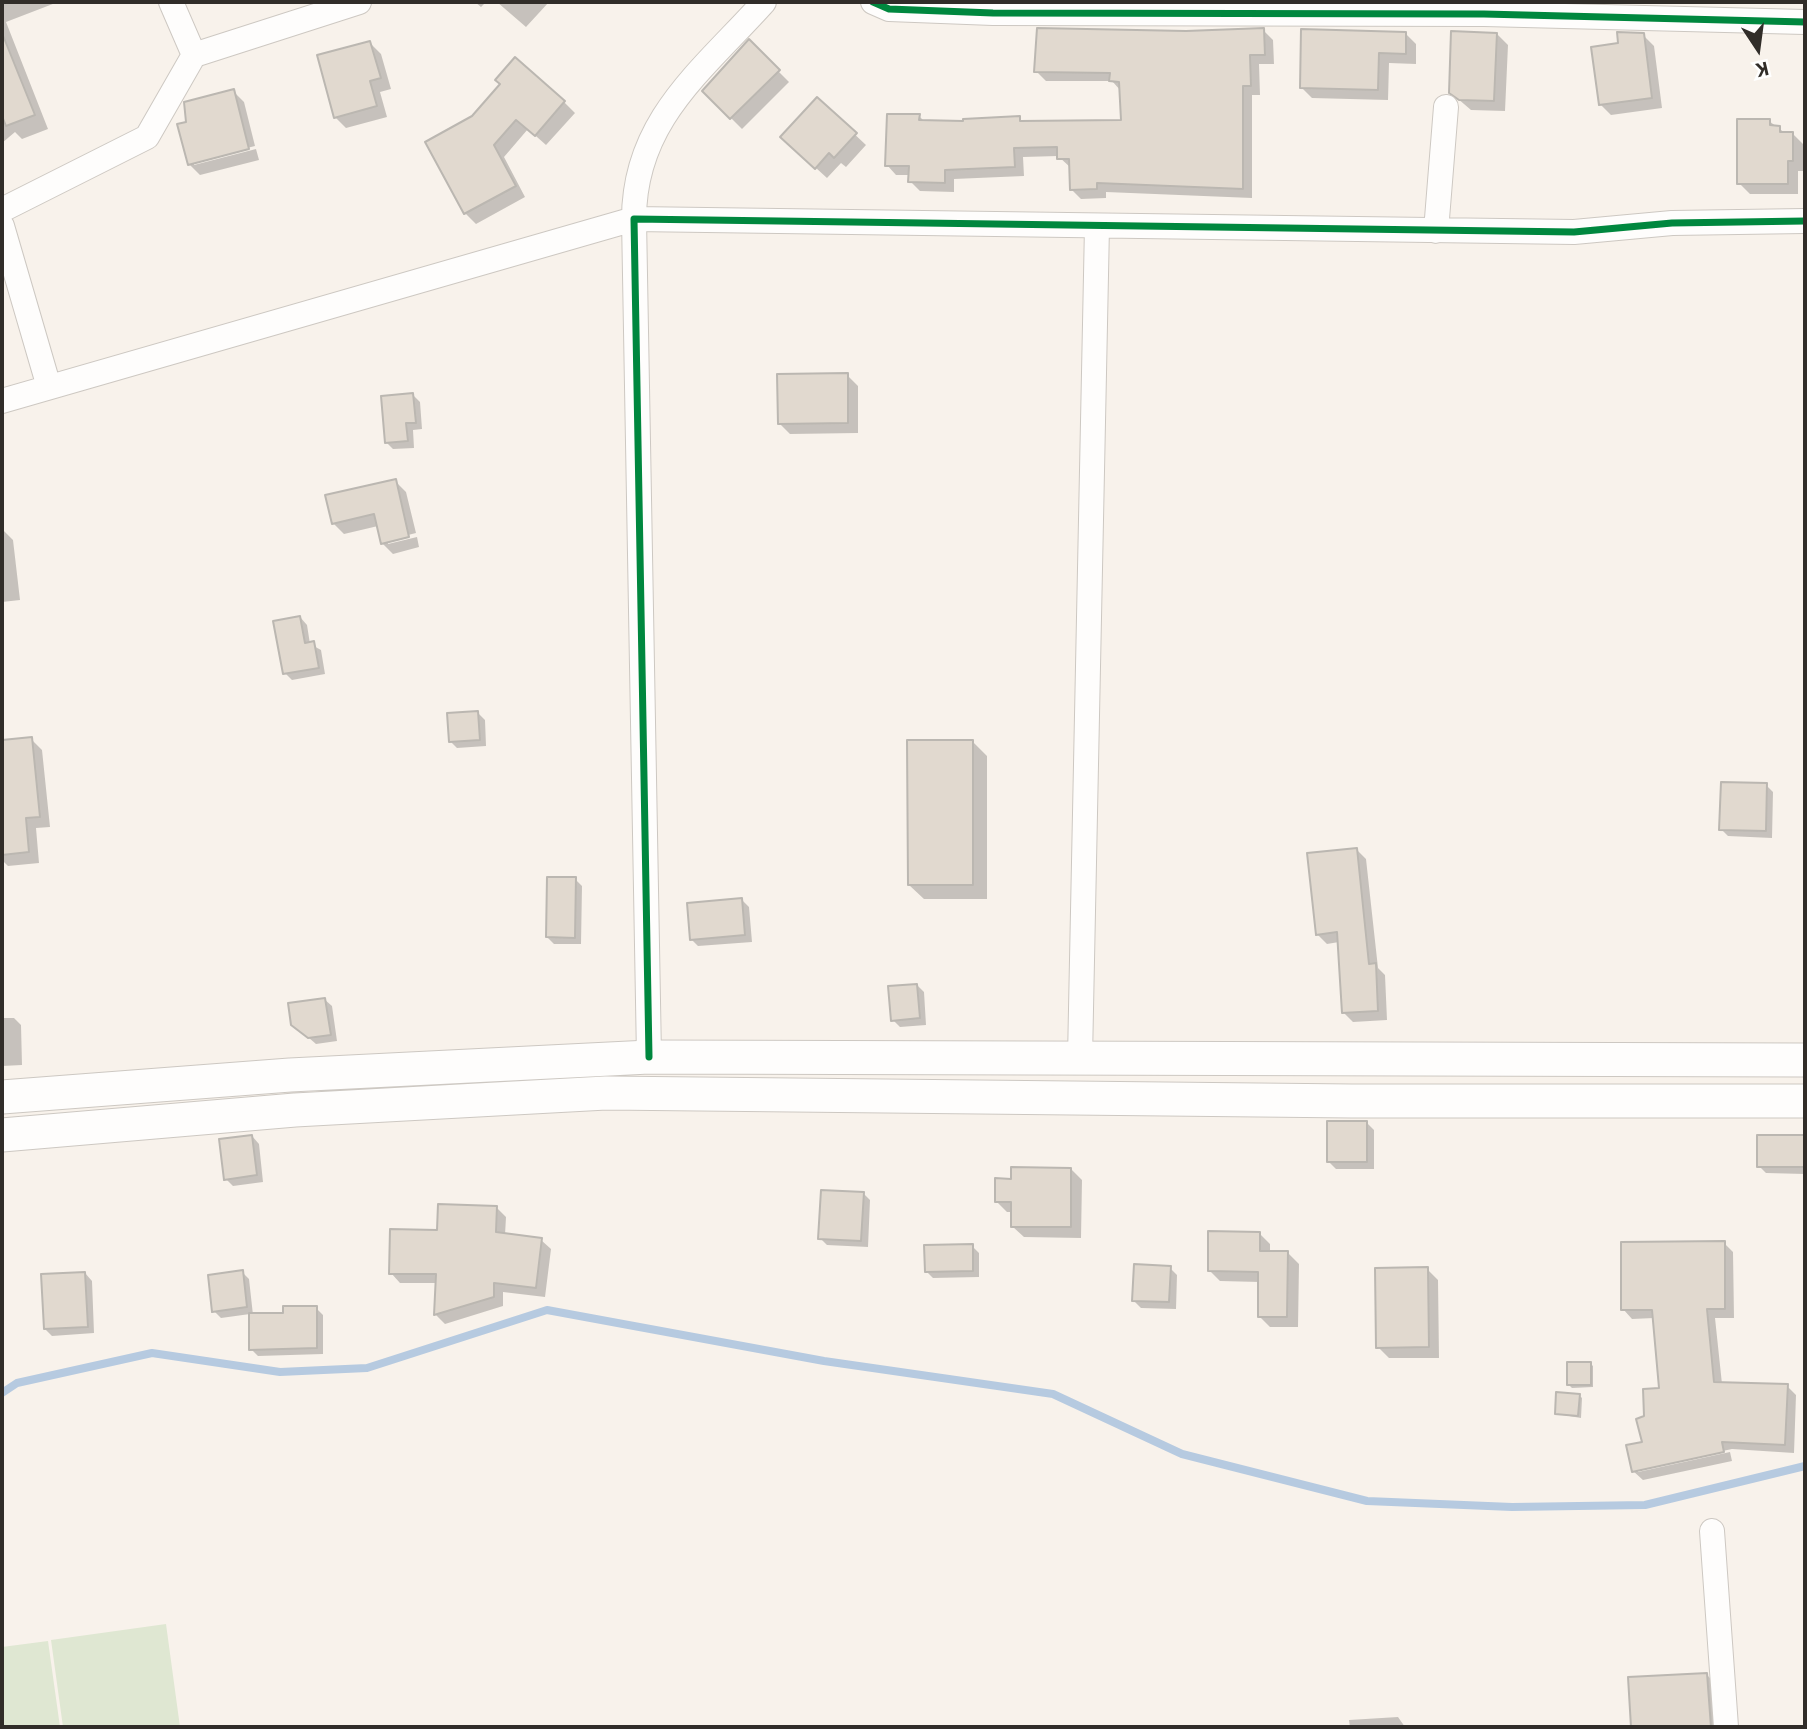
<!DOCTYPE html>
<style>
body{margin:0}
#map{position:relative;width:1807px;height:1729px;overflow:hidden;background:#f8f2eb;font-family:"Open Sans",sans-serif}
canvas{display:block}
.frame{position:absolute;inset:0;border:4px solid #312d29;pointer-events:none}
.north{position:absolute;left:1723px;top:14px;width:70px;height:70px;-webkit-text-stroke:5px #fff;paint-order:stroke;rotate:167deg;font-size:19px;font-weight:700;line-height:28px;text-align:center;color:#312d29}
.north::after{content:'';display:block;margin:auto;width:24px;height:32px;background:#312d29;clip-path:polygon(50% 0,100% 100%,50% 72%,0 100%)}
</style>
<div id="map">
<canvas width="1807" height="1729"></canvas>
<div class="frame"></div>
<div class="north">K</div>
</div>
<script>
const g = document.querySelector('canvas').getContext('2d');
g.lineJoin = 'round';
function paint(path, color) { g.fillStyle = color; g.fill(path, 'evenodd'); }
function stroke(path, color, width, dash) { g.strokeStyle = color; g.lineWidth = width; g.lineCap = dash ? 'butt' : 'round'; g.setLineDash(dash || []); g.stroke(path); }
paint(new Path2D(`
 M 166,1624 L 180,1727 L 63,1727 L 51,1640 Z
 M 48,1641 L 60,1727 L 2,1727 L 2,1647 Z`), '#dfe7d2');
paint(new Path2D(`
 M 2,2 L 58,2 L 6,22 L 48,129 L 22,139 L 15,132 L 2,143 Z
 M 475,2 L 486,2 L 481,7 Z
 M 497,2 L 549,2 L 526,27 Z
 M 1263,30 L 1273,40 L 1274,64 L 1259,64 L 1260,95 L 1252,95 L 1252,198 L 1106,192 L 1106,198 L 1081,199 L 1071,189 L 1071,168 L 1058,156 L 1023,157 L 1024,176 L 954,179 L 954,192 L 920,191 L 910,181 L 910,175 L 896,175 L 887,165 L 919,116 L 925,122 L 964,123 L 1019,118 L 1024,123 L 1123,122 L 1121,91 L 1112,81 L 1046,81 L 1036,71 L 1186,33 Z
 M 1405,33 L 1416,44 L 1416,64 L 1389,63 L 1388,100 L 1312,98 L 1301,87 Z
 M 1497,34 L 1508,45 L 1505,111 L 1471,110 L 1450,92 Z
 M 1643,35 L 1654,46 L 1662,108 L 1611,115 L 1600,104 L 1620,45 Z
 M 749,42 L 789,82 L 742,129 L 704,91 Z
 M 370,43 L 381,54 L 391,89 L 380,92 L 387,117 L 346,128 L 335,117 Z
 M 233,91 L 244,102 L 255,146 L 194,161 L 194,165 L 256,149 L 259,160 L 200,175 L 189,164 L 188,124 Z
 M 817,99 L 866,145 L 846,167 L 841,163 L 827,178 L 793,147 Z
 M 564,102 L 575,113 L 546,145 L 528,129 L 504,157 L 525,197 L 476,224 L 465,213 L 427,142 Z
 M 1769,121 L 1785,133 L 1792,133 L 1803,144 L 1803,171 L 1798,171 L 1798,194 L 1750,194 L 1739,183 Z
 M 847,375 L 858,386 L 858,433 L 790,434 L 779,423 Z
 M 413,395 L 420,402 L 422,429 L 413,430 L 414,448 L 393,449 L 386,442 Z
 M 395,481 L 406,492 L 416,533 L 388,540 L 388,544 L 417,537 L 419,547 L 393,554 L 382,543 L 378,526 L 344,534 L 333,523 Z
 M 2,529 L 13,540 L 20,600 L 2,602 Z
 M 300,617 L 307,625 L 310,644 L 321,650 L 325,674 L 292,680 L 285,673 Z
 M 478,713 L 485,720 L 486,746 L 457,748 L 450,741 Z
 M 31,739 L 42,750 L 50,827 L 36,828 L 39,863 L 8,866 L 2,860 L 2,742 Z
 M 972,741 L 987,756 L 987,899 L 924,899 L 909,885 Z
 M 1766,785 L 1773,792 L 1772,838 L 1728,836 L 1721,829 Z
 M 1356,849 L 1366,859 L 1378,968 L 1385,975 L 1387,1020 L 1353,1022 L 1343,1012 L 1339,942 L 1327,944 L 1317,934 Z
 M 575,879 L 582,886 L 581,944 L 554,944 L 547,937 Z
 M 742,900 L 749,907 L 752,942 L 698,946 L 691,939 Z
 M 917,985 L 924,992 L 926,1025 L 900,1027 L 893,1020 Z
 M 324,999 L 332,1006 L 337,1041 L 316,1044 L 301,1031 Z
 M 2,1018 L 14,1018 L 21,1025 L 22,1065 L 2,1066 Z
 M 1367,1123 L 1374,1130 L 1374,1169 L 1336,1169 L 1329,1162 Z
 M 252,1136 L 259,1144 L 263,1182 L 233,1186 L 226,1179 Z
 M 1759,1137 L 1805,1137 L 1805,1174 L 1766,1173 L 1759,1166 Z
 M 1071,1169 L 1082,1180 L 1081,1238 L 1024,1237 L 1013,1227 L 1013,1212 L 1007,1212 L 996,1201 L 1013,1180 Z
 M 863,1193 L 870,1200 L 868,1247 L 827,1245 L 820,1238 Z
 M 497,1208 L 506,1217 L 505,1235 L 541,1240 L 551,1249 L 545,1297 L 503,1292 L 503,1306 L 445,1324 L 436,1315 L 437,1283 L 400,1283 L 391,1273 L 439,1232 Z
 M 1259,1233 L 1270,1244 L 1270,1253 L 1288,1253 L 1299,1264 L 1298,1327 L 1270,1327 L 1259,1316 L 1260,1282 L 1220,1281 L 1209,1270 Z
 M 1724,1243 L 1733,1252 L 1734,1318 L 1715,1318 L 1722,1384 L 1787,1386 L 1796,1395 L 1794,1453 L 1732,1449 L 1638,1469 L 1638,1472 L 1730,1452 L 1732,1461 L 1643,1480 L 1633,1471 L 1645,1443 L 1646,1418 L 1661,1390 L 1654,1318 L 1632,1319 L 1623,1309 Z
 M 972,1246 L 979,1253 L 979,1277 L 933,1278 L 926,1271 Z
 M 1170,1268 L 1177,1275 L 1176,1309 L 1141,1308 L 1134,1301 Z
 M 1427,1269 L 1438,1280 L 1439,1358 L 1389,1358 L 1378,1347 Z
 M 242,1272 L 249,1279 L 253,1315 L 285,1315 L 316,1308 L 323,1315 L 323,1354 L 258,1356 L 251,1349 L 250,1314 L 221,1318 L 214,1311 Z
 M 85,1273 L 92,1281 L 94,1333 L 52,1336 L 45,1329 Z
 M 1590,1363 L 1593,1366 L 1593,1387 L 1572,1388 L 1569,1385 Z
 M 1579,1395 L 1582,1398 L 1581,1418 L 1557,1414 Z
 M 1707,1675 L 1718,1686 L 1720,1727 L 1633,1727 L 1630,1679 Z
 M 1398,1717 L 1405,1727 L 1350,1727 L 1349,1720 Z`), '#0003');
stroke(new Path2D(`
 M 2,1393 L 17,1383 L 152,1353 L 280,1372 L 367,1368 L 547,1310 L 824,1361 L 1053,1394 L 1182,1454 L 1367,1501 L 1512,1507 L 1645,1505 L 1805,1466`), '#b6cae0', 8);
const building = new Path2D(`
 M 1037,28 L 1186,31 L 1264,28 L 1265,55 L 1250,55 L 1251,86 L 1243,86 L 1243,189 L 1097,183 L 1097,189 L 1070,190 L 1069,159 L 1057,159 L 1057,147 L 1014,148 L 1015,167 L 945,170 L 945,183 L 908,182 L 909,166 L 885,166 L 887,114 L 920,114 L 919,120 L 963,121 L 963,119 L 1020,116 L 1020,121 L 1121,120 L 1119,82 L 1109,81 L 1110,73 L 1034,72 Z
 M 1301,29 L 1406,32 L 1406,54 L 1379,53 L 1378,90 L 1300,88 Z
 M 1451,31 L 1497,33 L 1494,101 L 1459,100 L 1449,93 Z
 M 1617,32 L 1644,33 L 1652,98 L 1599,105 L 1591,47 L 1618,43 Z
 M 2,33 L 35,115 L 6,126 L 2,116 Z
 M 749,39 L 780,70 L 730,119 L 702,91 Z
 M 370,41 L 381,78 L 370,81 L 377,106 L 334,118 L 317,55 Z
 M 515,57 L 565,101 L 535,136 L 516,120 L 494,145 L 516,186 L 464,214 L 425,142 L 472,116 L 500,84 L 495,80 Z
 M 234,89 L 249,149 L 188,165 L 177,124 L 186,122 L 184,102 Z
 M 817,97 L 857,133 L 834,158 L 829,153 L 815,169 L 780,137 Z
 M 1737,119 L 1770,119 L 1770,125 L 1780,126 L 1780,132 L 1793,132 L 1793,161 L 1788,161 L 1788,184 L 1737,184 Z
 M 848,373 L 848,423 L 778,424 L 777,374 Z
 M 413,393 L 416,423 L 406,423 L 408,441 L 385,443 L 381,396 Z
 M 396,479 L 409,537 L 381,544 L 374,514 L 332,524 L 325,495 Z
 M 300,616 L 305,643 L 314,641 L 319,668 L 283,674 L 273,621 Z
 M 478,711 L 480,740 L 449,742 L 447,713 Z
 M 32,737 L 40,817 L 26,818 L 29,852 L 2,855 L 2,740 Z
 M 907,740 L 973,740 L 973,885 L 908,885 Z
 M 1721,782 L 1767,783 L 1766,831 L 1719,830 Z
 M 1357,848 L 1369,964 L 1376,963 L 1378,1011 L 1342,1013 L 1337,932 L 1316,935 L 1307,853 Z
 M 547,877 L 576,877 L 575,938 L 546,937 Z
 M 742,898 L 745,935 L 690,940 L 687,903 Z
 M 917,984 L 920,1018 L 891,1021 L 888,986 Z
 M 325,998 L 331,1035 L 308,1038 L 291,1025 L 288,1003 Z
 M 1327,1121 L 1367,1121 L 1367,1162 L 1327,1162 Z
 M 252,1135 L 257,1175 L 224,1180 L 219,1139 Z
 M 1757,1135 L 1805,1135 L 1805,1167 L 1757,1167 Z
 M 1011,1167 L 1071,1168 L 1071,1227 L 1011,1227 L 1011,1202 L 995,1202 L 995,1178 L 1011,1179 Z
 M 821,1190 L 864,1192 L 861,1241 L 818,1239 Z
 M 438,1204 L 497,1206 L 496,1232 L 542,1238 L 536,1288 L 494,1283 L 494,1297 L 434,1315 L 436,1274 L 389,1274 L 390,1229 L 437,1230 Z
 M 1208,1231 L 1260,1232 L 1260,1251 L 1288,1251 L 1287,1317 L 1258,1317 L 1258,1272 L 1208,1271 Z
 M 1725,1241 L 1725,1309 L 1707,1309 L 1714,1382 L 1788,1384 L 1785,1445 L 1722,1442 L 1724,1452 L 1632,1472 L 1626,1445 L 1642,1442 L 1636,1419 L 1644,1416 L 1643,1389 L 1659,1388 L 1652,1310 L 1621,1310 L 1621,1242 Z
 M 973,1244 L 973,1271 L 925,1272 L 924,1245 Z
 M 1134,1264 L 1171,1266 L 1169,1302 L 1132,1301 Z
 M 1428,1267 L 1429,1347 L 1376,1348 L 1375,1268 Z
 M 243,1270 L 247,1307 L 212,1312 L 208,1275 Z
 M 85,1272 L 88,1327 L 44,1329 L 41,1274 Z
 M 283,1306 L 317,1306 L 317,1348 L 249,1350 L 249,1313 L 283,1313 Z
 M 1567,1362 L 1591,1362 L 1591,1385 L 1567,1385 Z
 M 1556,1392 L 1580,1394 L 1578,1416 L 1555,1414 Z
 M 1707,1673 L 1711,1727 L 1631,1727 L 1628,1677 Z`);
paint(building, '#e1d9cf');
stroke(building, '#bbb7b1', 2);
const minor = new Path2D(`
 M 171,2 L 194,55
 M 873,2 L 889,9 L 993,13 L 1484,14 L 1805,22
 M 2,210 L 147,137 L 194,55 L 359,2
 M 2,226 L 49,387
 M 1436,231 L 1446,107
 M 2,401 L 634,219 C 634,120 703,70 764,2
 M 649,1057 L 634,219 L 1574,232 L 1672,223 L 1805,221
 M 1080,1058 L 1097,226
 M 1712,1531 L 1726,1727`);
const secondary = new Path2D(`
 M 2,1097 L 290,1075 L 649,1057 L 1805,1060
 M 2,1135 L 295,1110 L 606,1093 L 1352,1101 L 1805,1101`);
stroke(minor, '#cdc8c2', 26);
stroke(secondary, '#cdc8c2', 35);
stroke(minor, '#fefdfc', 24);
stroke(secondary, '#fefdfc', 33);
stroke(new Path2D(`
 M 873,2 L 889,9 L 993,13 L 1484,14 L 1805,22
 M 649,1057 L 634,219 L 1574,232 L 1672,223 L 1805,221`), '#00873e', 7);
</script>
